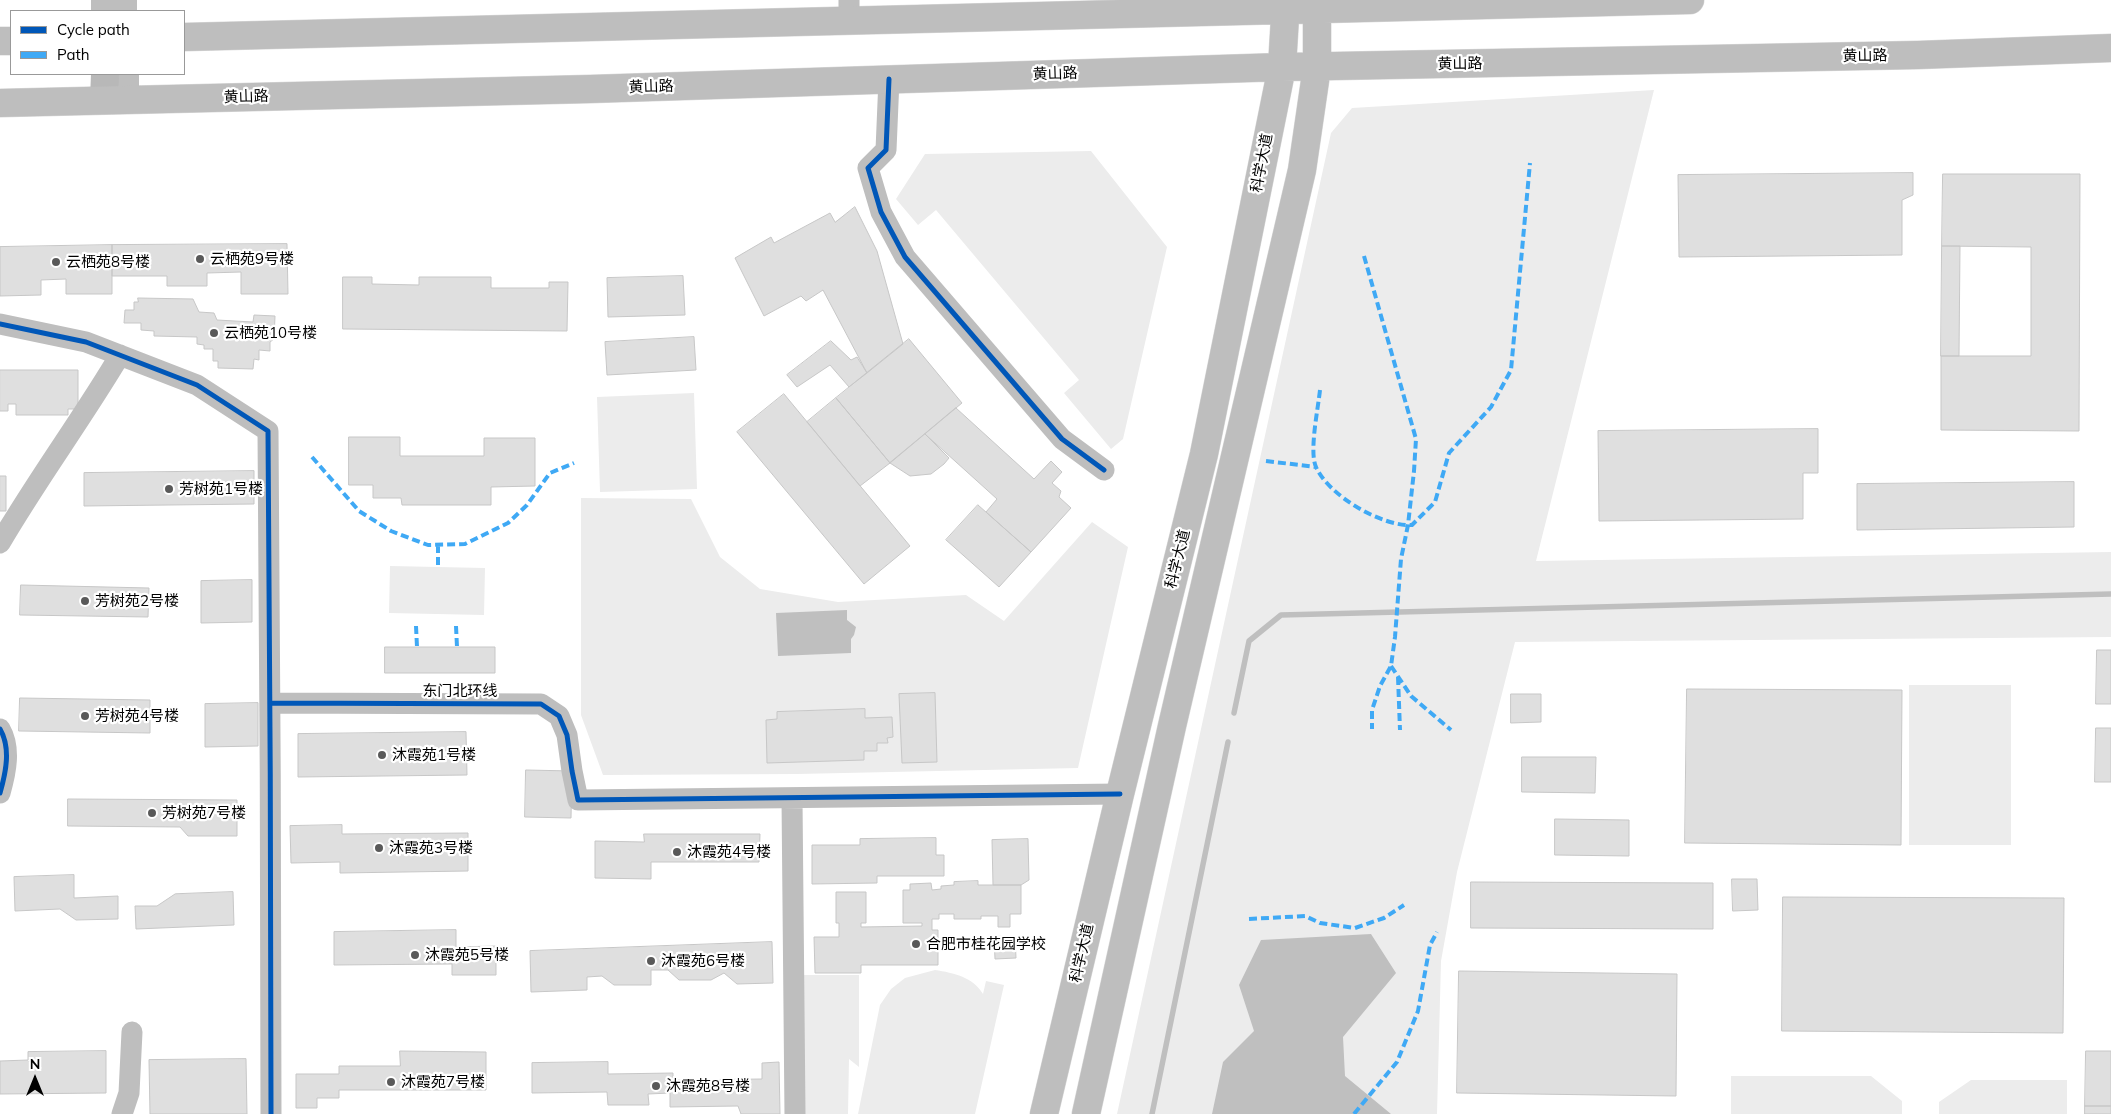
<!DOCTYPE html>
<meta charset="utf-8">
<style>
body{margin:0}
#map{position:relative;width:2111px;height:1114px;overflow:hidden;background:#fff;font-family:Mulish,sans-serif}
canvas{display:block}
.legend{position:absolute;left:10px;top:10px;width:175px;height:65px;box-sizing:border-box;background:#fff;border:1px solid #999;margin:0;padding:6px 9px;list-style:none;font-size:15px;color:#000}
.legend li{display:flex;align-items:center;gap:10px;height:25px}
.legend b{width:25px;border:1px solid #999}
.north{position:absolute;left:10px;top:1054px;width:50px;height:50px;-webkit-text-stroke:4px #fff;paint-order:stroke;rotate:0deg;font-size:14px;font-weight:700;line-height:20px;text-align:center;color:#000}
.north::after{content:'';display:block;margin:auto;width:18px;height:22px;background:#000;clip-path:polygon(50% 0,100% 100%,50% 72%,0 100%)}
</style>
<div id="map">
<canvas width="2111" height="1114"></canvas>
<ul class="legend">
<li><b style="height:6px;background:#0057b8"></b>Cycle path</li>
<li><b style="height:6px;background:#3fa9f5"></b>Path</li>
</ul>
<div class="north">N</div>
</div>
<script>
const g = document.querySelector('canvas').getContext('2d');
g.lineJoin = 'round';
function paint(path, color) { g.fillStyle = color; g.fill(path, 'evenodd'); }
function stroke(path, color, width, dash) { g.strokeStyle = color; g.lineWidth = width; g.lineCap = dash ? 'butt' : 'round'; g.setLineDash(dash || []); g.stroke(path); }
function label(font, color, halo, rows, align = 'center') {
  g.font = font + ' Mulish,"Noto Sans SC",sans-serif'; g.lineWidth = 4.5; g.setLineDash([]); g.textBaseline = 'middle'; g.strokeStyle = halo; g.fillStyle = color; for (const [text, x, y, turn = 0] of rows) {
    g.save(); g.translate(x, y); g.rotate((+turn || 0) * Math.PI / 180); g.textAlign = isNaN(turn) ? turn : align; if (halo) g.strokeText(text, 0, 0); g.fillText(text, 0, 0); g.restore();
  }
}
paint(new Path2D(`
 M 1654,90 L 1536,561 L 2111,552 L 2111,637 L 1515,642 L 1457,872 L 1441,961 L 1437,1114 L 1117,1114 L 1331,133 L 1352,108 Z
 M 1091,151 L 1167,247 L 1123,439 L 1111,449 L 1064,393 L 1079,380 L 936,210 L 918,225 L 896,199 L 925,154 Z
 M 694,393 L 697,489 L 600,492 L 597,397 Z
 M 581,498 L 691,499 L 720,557 L 760,589 L 838,602 L 966,595 L 1004,621 L 1092,522 L 1128,547 L 1078,768 L 797,774 L 603,775 L 581,715 Z
 M 390,566 L 485,568 L 484,615 L 389,613 Z
 M 1909,685 L 2011,685 L 2011,845 L 1909,845 Z
 M 935,970 C 954,973 973,977 983,994 L 986,981 L 1004,985 L 975,1114 L 858,1114 L 880,1005 L 891,989 L 905,978 Z
 M 803,975 L 859,975 L 859,1067 L 849,1059 L 848,1114 L 802,1114 Z
 M 1731,1076 L 1871,1076 L 1902,1101 L 1902,1114 L 1731,1114 Z
 M 1971,1080 L 2067,1080 L 2067,1114 L 1939,1114 L 1939,1102 Z`), '#ececec');
paint(new Path2D(`
 M 847,610 L 847,620 L 856,627 L 854,635 L 851,639 L 851,653 L 778,656 L 776,613 Z
 M 1371,934 L 1396,973 L 1343,1037 L 1345,1076 L 1391,1114 L 1212,1114 L 1223,1062 L 1254,1031 L 1239,985 L 1261,940 Z`), '#bfbfbf');
stroke(new Path2D(`
 M 1234,713 L 1249,641 L 1281,615 L 2111,594
 M 1152,1114 L 1228,742`), '#bfbfbf', 5.5);
const building = new Path2D(`
 M 1913,173 L 1913,195 L 1902,200 L 1902,255 L 1679,257 L 1678,175 Z
 M 1943,174 L 2080,174 L 2079,431 L 1941,430 L 1941,356 L 2031,356 L 2031,247 L 1942,246 Z
 M 855,207 L 877,251 L 903,344 L 867,373 L 823,290 L 806,301 L 801,296 L 764,316 L 735,258 L 771,237 L 774,243 L 830,213 L 835,222 Z
 M 287,244 L 288,294 L 241,294 L 241,272 L 207,273 L 207,286 L 167,286 L 167,276 L 112,276 L 112,245 Z
 M 112,245 L 112,294 L 66,294 L 66,279 L 41,280 L 41,295 L 0,296 L 0,247 Z
 M 1942,246 L 1960,246 L 1959,356 L 1941,356 Z
 M 683,276 L 685,315 L 608,317 L 607,278 Z
 M 343,277 L 372,277 L 372,284 L 419,285 L 419,277 L 491,277 L 491,288 L 549,288 L 549,282 L 568,282 L 567,331 L 343,329 Z
 M 138,298 L 193,299 L 199,312 L 214,313 L 217,320 L 253,322 L 254,315 L 275,316 L 274,339 L 270,342 L 270,351 L 259,350 L 259,360 L 254,359 L 253,369 L 218,368 L 218,361 L 213,361 L 213,349 L 204,349 L 204,345 L 197,344 L 197,337 L 154,336 L 154,331 L 141,330 L 141,323 L 124,323 L 125,310 L 134,310 L 134,302 L 138,302 Z
 M 694,337 L 696,370 L 607,375 L 605,342 Z
 M 909,339 L 962,403 L 890,463 L 836,398 Z
 M 831,341 L 851,360 L 857,357 L 867,373 L 849,387 L 830,365 L 797,387 L 787,375 Z
 M 0,370 L 78,370 L 78,409 L 68,409 L 68,415 L 16,415 L 16,404 L 8,404 L 8,411 L 0,411 Z
 M 784,394 L 910,546 L 864,584 L 737,432 Z
 M 836,398 L 890,463 L 860,486 L 807,422 Z
 M 956,408 L 1034,479 L 1051,461 L 1062,472 L 1052,483 L 1061,491 L 1059,497 L 1071,508 L 1031,552 L 986,512 L 997,499 L 925,434 Z
 M 1818,429 L 1818,473 L 1803,473 L 1803,519 L 1599,521 L 1598,431 Z
 M 925,434 L 949,458 L 944,464 L 931,474 L 910,476 L 890,463 Z
 M 349,437 L 400,437 L 400,456 L 484,456 L 484,438 L 535,438 L 535,486 L 491,487 L 491,505 L 402,505 L 401,498 L 373,498 L 373,485 L 349,485 Z
 M 254,471 L 254,504 L 84,506 L 84,473 Z
 M 0,476 L 6,476 L 6,511 L 0,511 Z
 M 2074,482 L 2074,527 L 1857,530 L 1857,484 Z
 M 978,505 L 1031,552 L 999,587 L 946,540 Z
 M 252,580 L 252,622 L 201,623 L 201,581 Z
 M 21,585 L 149,588 L 148,617 L 20,615 Z
 M 385,647 L 495,647 L 495,673 L 385,673 Z
 M 2097,650 L 2111,650 L 2111,704 L 2096,704 Z
 M 1687,689 L 1902,690 L 1901,845 L 1685,843 Z
 M 935,693 L 937,762 L 902,763 L 899,694 Z
 M 1511,694 L 1541,694 L 1541,722 L 1511,723 Z
 M 20,698 L 150,700 L 150,733 L 19,731 Z
 M 258,703 L 258,746 L 205,747 L 205,704 Z
 M 865,709 L 865,718 L 892,717 L 893,737 L 887,738 L 888,743 L 877,743 L 877,751 L 864,751 L 864,760 L 767,763 L 766,720 L 777,719 L 777,712 Z
 M 2096,728 L 2111,728 L 2111,782 L 2095,782 Z
 M 466,732 L 467,775 L 298,777 L 298,734 Z
 M 1522,757 L 1596,757 L 1595,793 L 1522,792 Z
 M 526,770 L 572,771 L 571,818 L 525,817 Z
 M 68,799 L 237,800 L 237,836 L 188,836 L 180,827 L 68,826 Z
 M 1555,819 L 1629,820 L 1629,856 L 1555,855 Z
 M 342,825 L 342,834 L 468,833 L 468,871 L 340,873 L 340,862 L 291,863 L 290,826 Z
 M 644,834 L 760,834 L 759,862 L 651,862 L 651,879 L 595,878 L 595,841 L 644,842 Z
 M 936,838 L 936,855 L 944,855 L 944,876 L 877,876 L 877,883 L 812,884 L 812,845 L 860,845 L 860,839 Z
 M 1028,839 L 1029,880 L 1021,885 L 993,885 L 992,840 Z
 M 74,875 L 74,898 L 118,896 L 118,919 L 76,920 L 60,909 L 15,911 L 14,877 Z
 M 1732,879 L 1757,879 L 1758,910 L 1733,911 Z
 M 978,881 L 978,885 L 1021,885 L 1021,914 L 1010,914 L 1010,927 L 998,927 L 998,916 L 981,916 L 981,919 L 954,919 L 954,914 L 939,914 L 939,919 L 932,919 L 932,930 L 938,930 L 938,965 L 861,965 L 861,973 L 815,973 L 814,937 L 839,937 L 839,923 L 836,923 L 836,892 L 866,892 L 866,923 L 861,923 L 861,927 L 922,926 L 922,923 L 903,923 L 903,890 L 910,890 L 910,884 L 931,883 L 932,890 L 941,889 L 941,886 L 954,885 L 954,882 Z
 M 1471,882 L 1713,883 L 1713,929 L 1471,928 Z
 M 233,892 L 234,925 L 136,929 L 135,906 L 157,906 L 175,894 Z
 M 1783,897 L 2064,898 L 2063,1033 L 1782,1031 Z
 M 456,930 L 456,947 L 496,946 L 496,975 L 452,975 L 452,964 L 334,965 L 334,932 Z
 M 1015,936 L 1016,958 L 995,959 L 994,937 Z
 M 772,942 L 773,983 L 737,984 L 724,973 L 711,980 L 679,980 L 668,970 L 651,970 L 651,985 L 614,985 L 602,976 L 587,977 L 587,990 L 531,992 L 530,951 Z
 M 1459,971 L 1677,974 L 1676,1096 L 1457,1093 Z
 M 106,1051 L 106,1093 L 0,1094 L 0,1061 L 28,1060 L 28,1052 Z
 M 400,1051 L 486,1052 L 486,1090 L 339,1090 L 339,1098 L 317,1098 L 317,1108 L 296,1108 L 296,1074 L 339,1074 L 339,1066 L 400,1066 Z
 M 2086,1051 L 2111,1051 L 2111,1106 L 2085,1106 Z
 M 246,1059 L 247,1114 L 150,1114 L 149,1060 Z
 M 608,1062 L 608,1074 L 673,1073 L 673,1080 L 762,1079 L 762,1063 L 779,1062 L 780,1114 L 741,1114 L 738,1106 L 670,1107 L 670,1093 L 648,1094 L 649,1105 L 608,1105 L 607,1092 L 532,1093 L 532,1063 Z
 M 2085,1106 L 2111,1106 L 2111,1114 L 2085,1114 Z`);
paint(building, '#dfdfdf');
stroke(building, '#c7c7c7', 1);
const primary = new Path2D(`
 M 184,37 L 1690,0
 M 0,41 L 11,41
 M 0,103 L 590,89 L 1282,67 L 1918,55 L 2111,48
 M 1044,1114 L 1120,794 L 1204,454 L 1282,67 L 1286,0
 M 1086,1114 L 1172,726 L 1302,170 L 1317,67 L 1317,0`);
stroke(primary, '#dbdbdb', 29);
stroke(new Path2D(`
 M 849,0 L 849,20
 M 889,79 L 886,150 L 868,168 L 881,212 L 905,257 L 1062,439 L 1104,470
 M 0,324 L 86,342 L 197,385 L 268,431 C 271,659 270,886 271,1114
 M 0,543 C 38,478 82,419 120,355
 M 271,703 L 541,704 L 559,716 L 567,735 L 572,771 L 578,800 L 1120,794
 M 0,729 C 11,748 6,772 0,793
 M 792,799 L 795,1114
 M 122,1114 L 129,1093 L 132,1032`), '#bebebe', 21);
stroke(new Path2D(`
 M 104,0 L 104,11
 M 124,0 L 124,11
 M 126,74 L 126,100`), '#bebebe', 26);
stroke(new Path2D(`
 M 104,100 L 105,74`), '#b8b8b8', 28);
stroke(primary, '#bebebe', 28);
stroke(new Path2D(`
 M 1364,256 L 1416,439 L 1414,471 L 1408,525 L 1401,559 L 1395,637 L 1391,666 L 1380,686 L 1372,710 L 1372,729
 M 1320,390 C 1318,409 1309,452 1316,467 C 1328,495 1382,527 1412,525 L 1435,502 L 1449,453 L 1491,407 L 1511,370 L 1530,163
 M 312,457 L 359,511 L 391,531 L 428,545 L 465,544 L 508,523 L 527,505 L 550,473 L 574,463
 M 1266,461 L 1316,467
 M 438,545 L 438,567
 M 416,626 L 417,647
 M 456,626 L 457,647
 M 1391,666 L 1411,696 L 1451,730
 M 1398,677 L 1400,730
 M 1249,919 L 1305,916 L 1320,923 L 1355,928 L 1384,918 L 1404,905
 M 1354,1114 L 1397,1062 L 1418,1011 L 1430,945 L 1437,932`), '#3fa9f5', 4, [8, 4]);
stroke(new Path2D(`
 M 889,79 L 886,150 L 868,168 L 881,212 L 905,257 L 1062,439 L 1104,470
 M 0,324 L 86,342 L 197,385 L 268,431 C 271,659 270,886 271,1114
 M 271,703 L 541,704 L 559,716 L 567,735 L 572,771 L 578,800 L 1120,794
 M 0,729 C 11,748 6,772 0,793`), '#0057b8', 5);
for (const [x, y, r, color] of [
 [200,259,5,"#595959"],
 [56,262,5,"#595959"],
 [214,333,5,"#595959"],
 [169,489,5,"#595959"],
 [85,601,5,"#595959"],
 [85,716,5,"#595959"],
 [382,755,5,"#595959"],
 [152,813,5,"#595959"],
 [379,848,5,"#595959"],
 [677,852,5,"#595959"],
 [916,944,5,"#595959"],
 [415,955,5,"#595959"],
 [651,961,5,"#595959"],
 [391,1082,5,"#595959"],
 [656,1086,5,"#595959"]
]) { const dot = new Path2D(); dot.arc(x, y, r, 0, 2 * Math.PI); g.fillStyle = color; g.fill(dot); stroke(dot, '#fff', 2); }
label('15px', '#000', '#fff', [
 ["黄山路",1865,56,-1],
 ["黄山路",1460,64,-1],
 ["黄山路",1055,74,-2],
 ["黄山路",651,87,-2],
 ["黄山路",246,97,-2],
 ["科学大道",1262,163,-79],
 ["科学大道",1178,559,-76],
 ["东门北环线",460,691],
 ["科学大道",1082,953,-77]
]);
label('15px', '#000', '#fff', [
 ["云栖苑9号楼",210,259],
 ["云栖苑8号楼",66,262],
 ["云栖苑10号楼",224,333],
 ["芳树苑1号楼",179,489],
 ["芳树苑2号楼",95,601],
 ["芳树苑4号楼",95,716],
 ["沐霞苑1号楼",392,755],
 ["芳树苑7号楼",162,813],
 ["沐霞苑3号楼",389,848],
 ["沐霞苑4号楼",687,852],
 ["合肥市桂花园学校",926,944],
 ["沐霞苑5号楼",425,955],
 ["沐霞苑6号楼",661,961],
 ["沐霞苑7号楼",401,1082],
 ["沐霞苑8号楼",666,1086]
], 'left');
</script>
